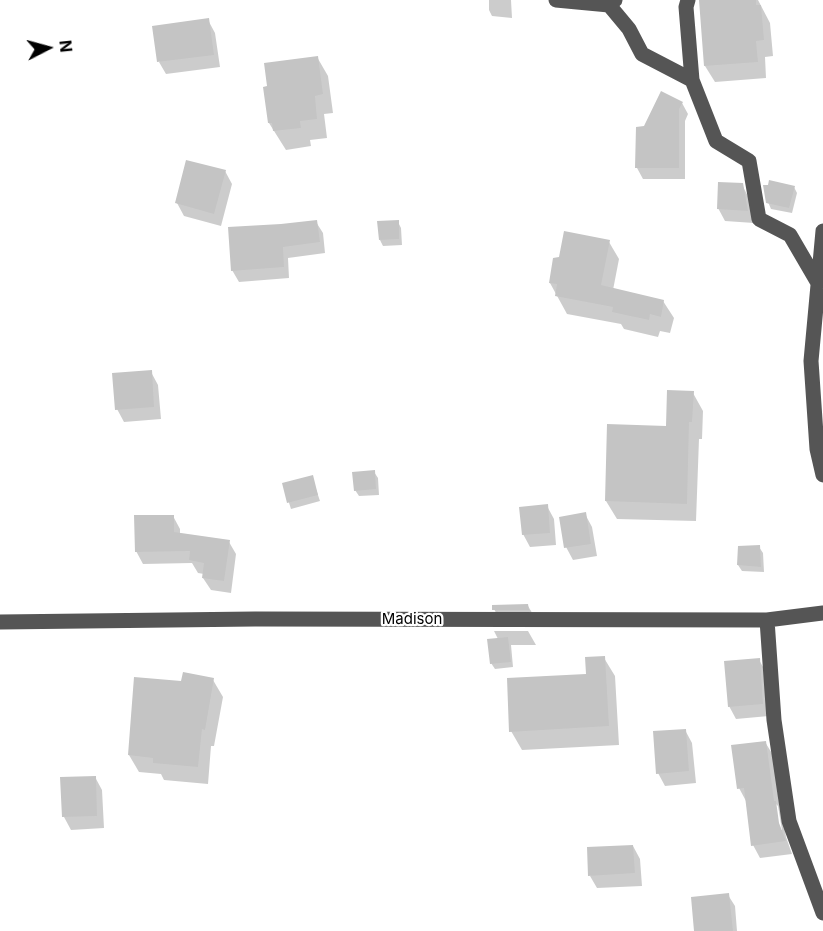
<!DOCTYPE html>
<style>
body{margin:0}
#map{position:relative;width:823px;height:931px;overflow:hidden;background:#fff;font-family:Inter,sans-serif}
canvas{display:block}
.north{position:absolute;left:18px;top:18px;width:60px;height:60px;-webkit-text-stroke:4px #fff;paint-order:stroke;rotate:84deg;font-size:16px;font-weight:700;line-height:24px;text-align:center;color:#000}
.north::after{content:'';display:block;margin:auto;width:21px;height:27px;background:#000;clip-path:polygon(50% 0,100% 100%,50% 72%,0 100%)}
</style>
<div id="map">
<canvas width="823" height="931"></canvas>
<div class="north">N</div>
</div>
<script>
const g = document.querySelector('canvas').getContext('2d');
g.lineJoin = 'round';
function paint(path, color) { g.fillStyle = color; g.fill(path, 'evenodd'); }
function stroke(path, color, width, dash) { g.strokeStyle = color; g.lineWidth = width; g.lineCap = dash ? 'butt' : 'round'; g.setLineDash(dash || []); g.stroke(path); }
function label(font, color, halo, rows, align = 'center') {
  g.font = font + ' Inter,sans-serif'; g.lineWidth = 4.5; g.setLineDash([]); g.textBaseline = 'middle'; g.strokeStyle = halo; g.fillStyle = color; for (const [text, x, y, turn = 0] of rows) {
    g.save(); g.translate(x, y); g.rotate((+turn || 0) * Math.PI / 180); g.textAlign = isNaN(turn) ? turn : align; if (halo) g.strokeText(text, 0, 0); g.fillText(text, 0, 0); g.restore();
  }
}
paint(new Path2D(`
 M 489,0 L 511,0 L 512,18 L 492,16 L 489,10 Z
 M 700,0 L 758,0 L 770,23 L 773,56 L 765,57 L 766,78 L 715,82 L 705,66 Z
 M 208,20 L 215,33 L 220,67 L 166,74 L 159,62 Z
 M 317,57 L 328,76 L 333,113 L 324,114 L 327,138 L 310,140 L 311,146 L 286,150 L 269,123 L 269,87 Z
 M 682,103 L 688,114 L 685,121 L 685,179 L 643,179 L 637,168 L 645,128 Z
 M 225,171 L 232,184 L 221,226 L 184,216 L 177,203 Z
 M 742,185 L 749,198 L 754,223 L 725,221 L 718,208 Z
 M 794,187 L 797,193 L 792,213 L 771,209 L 768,202 Z
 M 316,222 L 323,233 L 325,253 L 288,258 L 289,278 L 239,282 L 232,270 Z
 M 398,222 L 401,228 L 402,245 L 383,246 L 380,240 Z
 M 609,242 L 619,259 L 613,290 L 663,301 L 674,318 L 670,333 L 660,331 L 658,337 L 624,329 L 621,324 L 567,314 L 550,283 Z
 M 151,372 L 158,385 L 161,419 L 124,422 L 117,409 Z
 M 693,393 L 703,411 L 702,439 L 699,439 L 696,521 L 617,519 L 606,501 L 667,427 Z
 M 374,472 L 378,478 L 379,495 L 359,496 L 355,490 Z
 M 312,477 L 320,501 L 291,509 L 283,484 Z
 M 547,506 L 554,519 L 556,545 L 530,547 L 523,534 Z
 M 585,514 L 592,527 L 597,556 L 573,560 L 566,547 Z
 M 173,516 L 180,529 L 180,535 L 229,542 L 236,554 L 231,593 L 211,590 L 203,578 L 204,574 L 198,573 L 192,563 L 143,564 L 136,551 Z
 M 759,547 L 763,553 L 764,572 L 742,571 L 738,565 Z
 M 528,606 L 534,616 L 501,622 L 494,609 Z
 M 494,631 L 528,631 L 536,645 L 511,645 L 513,667 L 495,669 L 491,663 L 498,639 Z
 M 604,658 L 615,676 L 619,745 L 522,750 L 511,731 L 587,676 Z
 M 759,660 L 766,672 L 769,716 L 736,719 L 729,706 Z
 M 213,680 L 223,697 L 214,746 L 211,746 L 208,784 L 164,780 L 161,774 L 139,772 L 129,755 L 182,683 Z
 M 685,730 L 692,743 L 696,783 L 665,786 L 658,773 Z
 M 765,742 L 773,755 L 780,810 L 783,815 L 786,837 L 792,854 L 760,858 L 753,845 L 746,801 L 739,788 ZM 775,803 L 778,806 L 782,830 L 779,830 Z
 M 95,777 L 102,790 L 104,828 L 71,830 L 64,817 Z
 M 633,846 L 640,859 L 642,886 L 597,888 L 590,876 Z
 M 728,895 L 735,906 L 737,931 L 695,931 Z`), '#0003');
paint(new Path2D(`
 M 699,0 L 756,0 L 756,5 L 761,5 L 764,40 L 756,41 L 758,62 L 704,66 Z
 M 209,18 L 214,55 L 157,62 L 152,26 Z
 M 318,56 L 323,94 L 315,96 L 317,119 L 300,121 L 301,128 L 273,131 L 272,123 L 268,123 L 263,87 L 267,86 L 264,63 Z
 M 661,91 L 683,102 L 679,109 L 679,168 L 635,168 L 636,127 L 644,126 Z
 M 186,160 L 226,170 L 214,214 L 175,203 Z
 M 769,180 L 795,186 L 789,208 L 766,203 L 763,185 L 768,185 Z
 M 718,182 L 743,183 L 748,211 L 717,209 Z
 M 317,220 L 320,242 L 283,247 L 284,267 L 231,271 L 228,227 L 281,224 Z
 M 399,220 L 399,239 L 379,240 L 377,221 Z
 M 564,231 L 610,240 L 601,285 L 664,300 L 661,317 L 650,314 L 649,320 L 612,312 L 613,307 L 555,296 L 557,284 L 549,283 L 553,258 L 559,257 Z
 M 152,370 L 154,407 L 115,410 L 112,373 Z
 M 667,390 L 694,391 L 692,422 L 689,422 L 687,504 L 605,501 L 607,424 L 666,426 Z
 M 375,470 L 376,489 L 354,491 L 352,472 Z
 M 313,475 L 318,495 L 287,503 L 282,483 Z
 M 548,504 L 550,533 L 522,535 L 519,507 Z
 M 586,512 L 591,544 L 564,548 L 559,517 Z
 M 134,515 L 174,515 L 174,532 L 230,540 L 224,581 L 202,578 L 204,563 L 189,560 L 190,551 L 135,552 Z
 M 760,545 L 761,567 L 737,565 L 738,546 Z
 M 528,604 L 529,610 L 492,610 L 492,605 Z
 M 508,637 L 511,662 L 490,664 L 487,639 Z
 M 605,656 L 609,726 L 509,732 L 507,678 L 586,674 L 585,657 Z
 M 760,658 L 763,704 L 728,707 L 724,661 Z
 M 183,672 L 214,678 L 205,730 L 202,729 L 198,767 L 153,763 L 153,758 L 128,755 L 134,677 L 181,681 Z
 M 686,729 L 689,771 L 656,774 L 653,731 Z
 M 766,741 L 774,801 L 776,801 L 779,823 L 786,841 L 751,846 L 744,788 L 737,789 L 731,745 Z
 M 96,776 L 97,816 L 62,817 L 60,777 Z
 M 633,845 L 635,873 L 588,876 L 587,847 Z
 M 729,893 L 733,931 L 694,931 L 691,897 Z`), '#c4c4c4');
stroke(new Path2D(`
 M 556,0 L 609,5 L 615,0
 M 688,0 L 686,7 L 692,80
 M 609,5 L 629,29 L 642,54 L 692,80 L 716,141 L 749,161 L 759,219 L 790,235 L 818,283
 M 823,231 L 811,361 L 817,449 L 823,475
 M 767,620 L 774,720 L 789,821 L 823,913
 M 0,622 L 255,619 L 767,620 L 823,613`), '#555', 15);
label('15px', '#000', '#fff', [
 ["Madison",412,619]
]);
</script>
